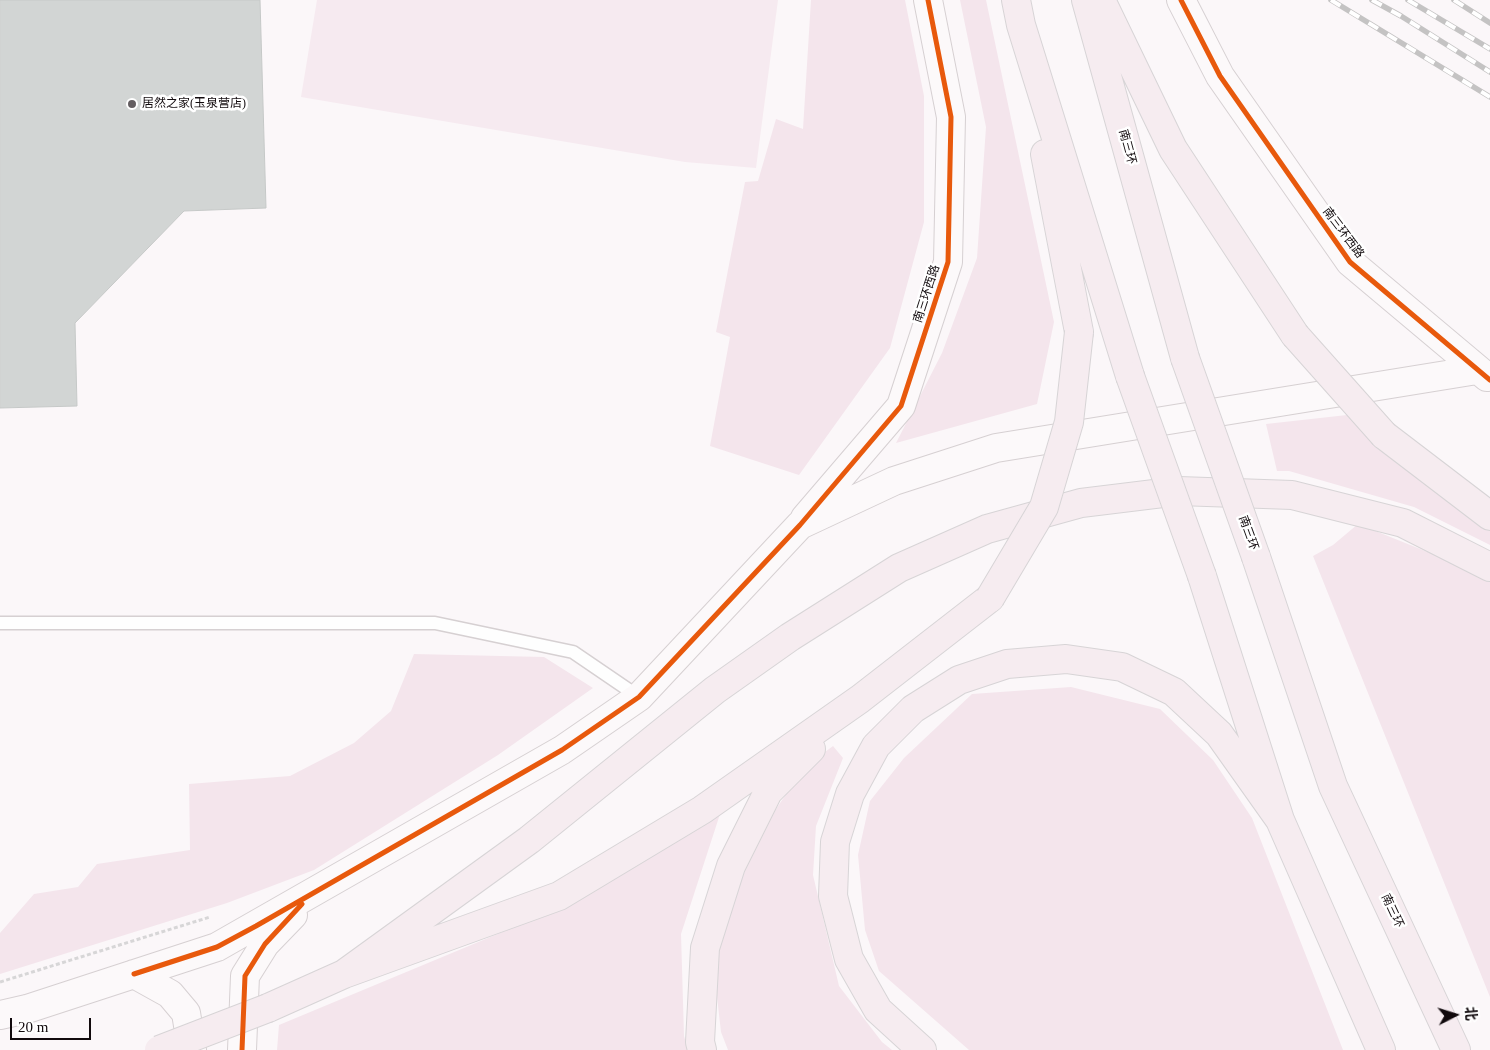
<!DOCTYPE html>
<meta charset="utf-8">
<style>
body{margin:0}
#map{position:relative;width:1490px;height:1050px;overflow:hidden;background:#fbf7f9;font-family:"Times New Roman","Noto Sans SC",serif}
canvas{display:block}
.north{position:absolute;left:1430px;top:990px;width:50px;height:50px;-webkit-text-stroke:4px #fff;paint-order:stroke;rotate:85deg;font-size:14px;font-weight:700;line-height:20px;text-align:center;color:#110a0d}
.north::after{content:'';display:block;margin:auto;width:18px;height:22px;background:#110a0d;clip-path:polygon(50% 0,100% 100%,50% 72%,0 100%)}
.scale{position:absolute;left:10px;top:1018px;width:81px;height:22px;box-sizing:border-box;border:2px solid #110a0d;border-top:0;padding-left:6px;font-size:15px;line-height:18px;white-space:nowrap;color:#110a0d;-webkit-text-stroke:4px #fff;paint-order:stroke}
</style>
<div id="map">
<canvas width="1490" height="1050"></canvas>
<div class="north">北</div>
<div class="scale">20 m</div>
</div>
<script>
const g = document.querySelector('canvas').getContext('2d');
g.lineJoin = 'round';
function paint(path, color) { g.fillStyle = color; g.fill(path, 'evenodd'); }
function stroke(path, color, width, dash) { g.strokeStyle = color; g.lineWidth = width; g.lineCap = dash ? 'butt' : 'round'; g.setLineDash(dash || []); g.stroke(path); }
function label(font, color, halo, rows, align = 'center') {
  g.font = font + ' "Times New Roman","Noto Sans SC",serif'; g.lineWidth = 5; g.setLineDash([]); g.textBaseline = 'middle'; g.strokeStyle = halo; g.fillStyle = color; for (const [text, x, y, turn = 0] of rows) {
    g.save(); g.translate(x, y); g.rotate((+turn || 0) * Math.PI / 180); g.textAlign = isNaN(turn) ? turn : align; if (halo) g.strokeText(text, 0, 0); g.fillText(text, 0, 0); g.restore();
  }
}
paint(new Path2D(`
 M 317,0 L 778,0 L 756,168 L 685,162 L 301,97 Z`), '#f6eaf0');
paint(new Path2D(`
 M 811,0 L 905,0 L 924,96 L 924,222 L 890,348 L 799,475 L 710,446 L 730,337 L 716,332 L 745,182 L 758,181 L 776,119 L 803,129 Z
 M 960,0 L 986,0 L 1054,322 L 1037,404 L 896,443 L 942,353 L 977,258 L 986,127 Z
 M 1347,415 L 1490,531 L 1490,545 L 1414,507 L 1289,471 L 1277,471 L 1266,424 Z
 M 1358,524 L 1485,575 L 1490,579 L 1490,997 L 1313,556 L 1333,545 Z
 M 414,654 L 544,657 L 593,688 L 498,755 L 314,870 L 227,903 L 0,974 L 0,933 L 34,894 L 78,887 L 97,864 L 190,850 L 189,784 L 290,776 L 354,743 L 391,711 Z
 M 1071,687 L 1160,709 L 1213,760 L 1252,818 L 1343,1050 L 969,1050 L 879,971 L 865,930 L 858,855 L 870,801 L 904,758 L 972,694 Z
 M 833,746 L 843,758 L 816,826 L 813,875 L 839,986 L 882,1042 L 892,1050 L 728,1050 L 721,1032 L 715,979 L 725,905 L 753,842 L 805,767 Z
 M 721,811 L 681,934 L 684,1036 L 688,1050 L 277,1050 L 279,1025 L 524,923 Z`), '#f4e5ec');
const building = new Path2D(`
 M 0,0 L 260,0 L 266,208 L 184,211 L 75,323 L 77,406 L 0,408 Z`);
paint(building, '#d2d5d4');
stroke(building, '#c6c9c8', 1);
const lane = new Path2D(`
 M 0,623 L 435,623 L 573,652 L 639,697`);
const secondary = new Path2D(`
 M 1181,0 L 1220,76 L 1350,262 L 1487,377
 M 805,518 L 901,406 L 948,262 L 951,117 L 928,0
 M 134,974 L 170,994 L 186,1013 L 192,1050
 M 0,1015 L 27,1009 L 217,947 L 562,750 L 639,697 L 800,525 L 894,481 L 996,448 L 1477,370
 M 242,1050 L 245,976 L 265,944 L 293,915`);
const highway = new Path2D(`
 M 1016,0 L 1021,25 L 1130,376
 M 1086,0 L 1185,358
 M 1101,0 L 1173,149 L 1295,335
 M 1045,154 L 1079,332
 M 1384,435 L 1490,516
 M 1256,557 L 1333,786 L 1456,1050
 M 1202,576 L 1280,820 L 1381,1050
 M 344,974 L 529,840 L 715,690 L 790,637 L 899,568 L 987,529 L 1081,503 L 1179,491 L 1292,495 L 1403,523 L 1490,567
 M 268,1008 L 344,974 L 559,896 L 702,810 L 860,699 L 990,598
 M 702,1050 L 700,1042 L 705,948 L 731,866 L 768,792 L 811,749
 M 922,1050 L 878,1010 L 849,959 L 833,896 L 835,842 L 850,794 L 876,746 L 913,709 L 959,680 L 1007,664 L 1066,659 L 1122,667 L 1174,692 L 1219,734 L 1280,820`);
stroke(lane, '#d6d0d2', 15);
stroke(secondary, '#d6d0d2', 30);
stroke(highway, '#d7d4d6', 30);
stroke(new Path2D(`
 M 0,982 L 210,917`), '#d7d6d7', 3, [4, 2.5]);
stroke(lane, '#fefefe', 12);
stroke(secondary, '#fcf9fa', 28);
stroke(highway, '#f6ecf0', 28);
const rail = new Path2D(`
 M 1331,0 L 1490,97
 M 1372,0 L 1401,16 L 1490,72
 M 1408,0 L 1490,49
 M 1454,0 L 1490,23`);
stroke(rail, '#c4c3c3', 5.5);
stroke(rail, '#fff', 4, [11]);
const highwayBridge = new Path2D(`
 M 1295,335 L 1384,435
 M 1185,358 L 1256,557
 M 1130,376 L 1202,576
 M 990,598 L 1044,507 L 1069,422 L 1079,332
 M 159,1050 L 268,1008`);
stroke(highwayBridge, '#d7d4d6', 30, []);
stroke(highwayBridge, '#f6ecf0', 28);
stroke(new Path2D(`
 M 1181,0 L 1220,76 L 1350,262 L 1490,380
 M 134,974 L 217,947 L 256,926 L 562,750 L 639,697 L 800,525 L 901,406 L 948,262 L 951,117 L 928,0
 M 242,1050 L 245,976 L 265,944 L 302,904`), '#e8590c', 5);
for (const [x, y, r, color] of [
 [132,104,5,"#635d60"]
]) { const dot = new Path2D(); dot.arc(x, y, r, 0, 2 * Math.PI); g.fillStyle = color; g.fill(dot); stroke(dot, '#fff', 2); }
label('12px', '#110a0d', '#fff', [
 ["居然之家(玉泉营店)",142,104]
], 'left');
label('12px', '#110a0d', '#fff', [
 ["南三环",1127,147,75],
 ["南三环西路",1343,233,53],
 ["南三环西路",927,294,-72],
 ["南三环",1248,533,70],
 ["南三环",1392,911,65]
]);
</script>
